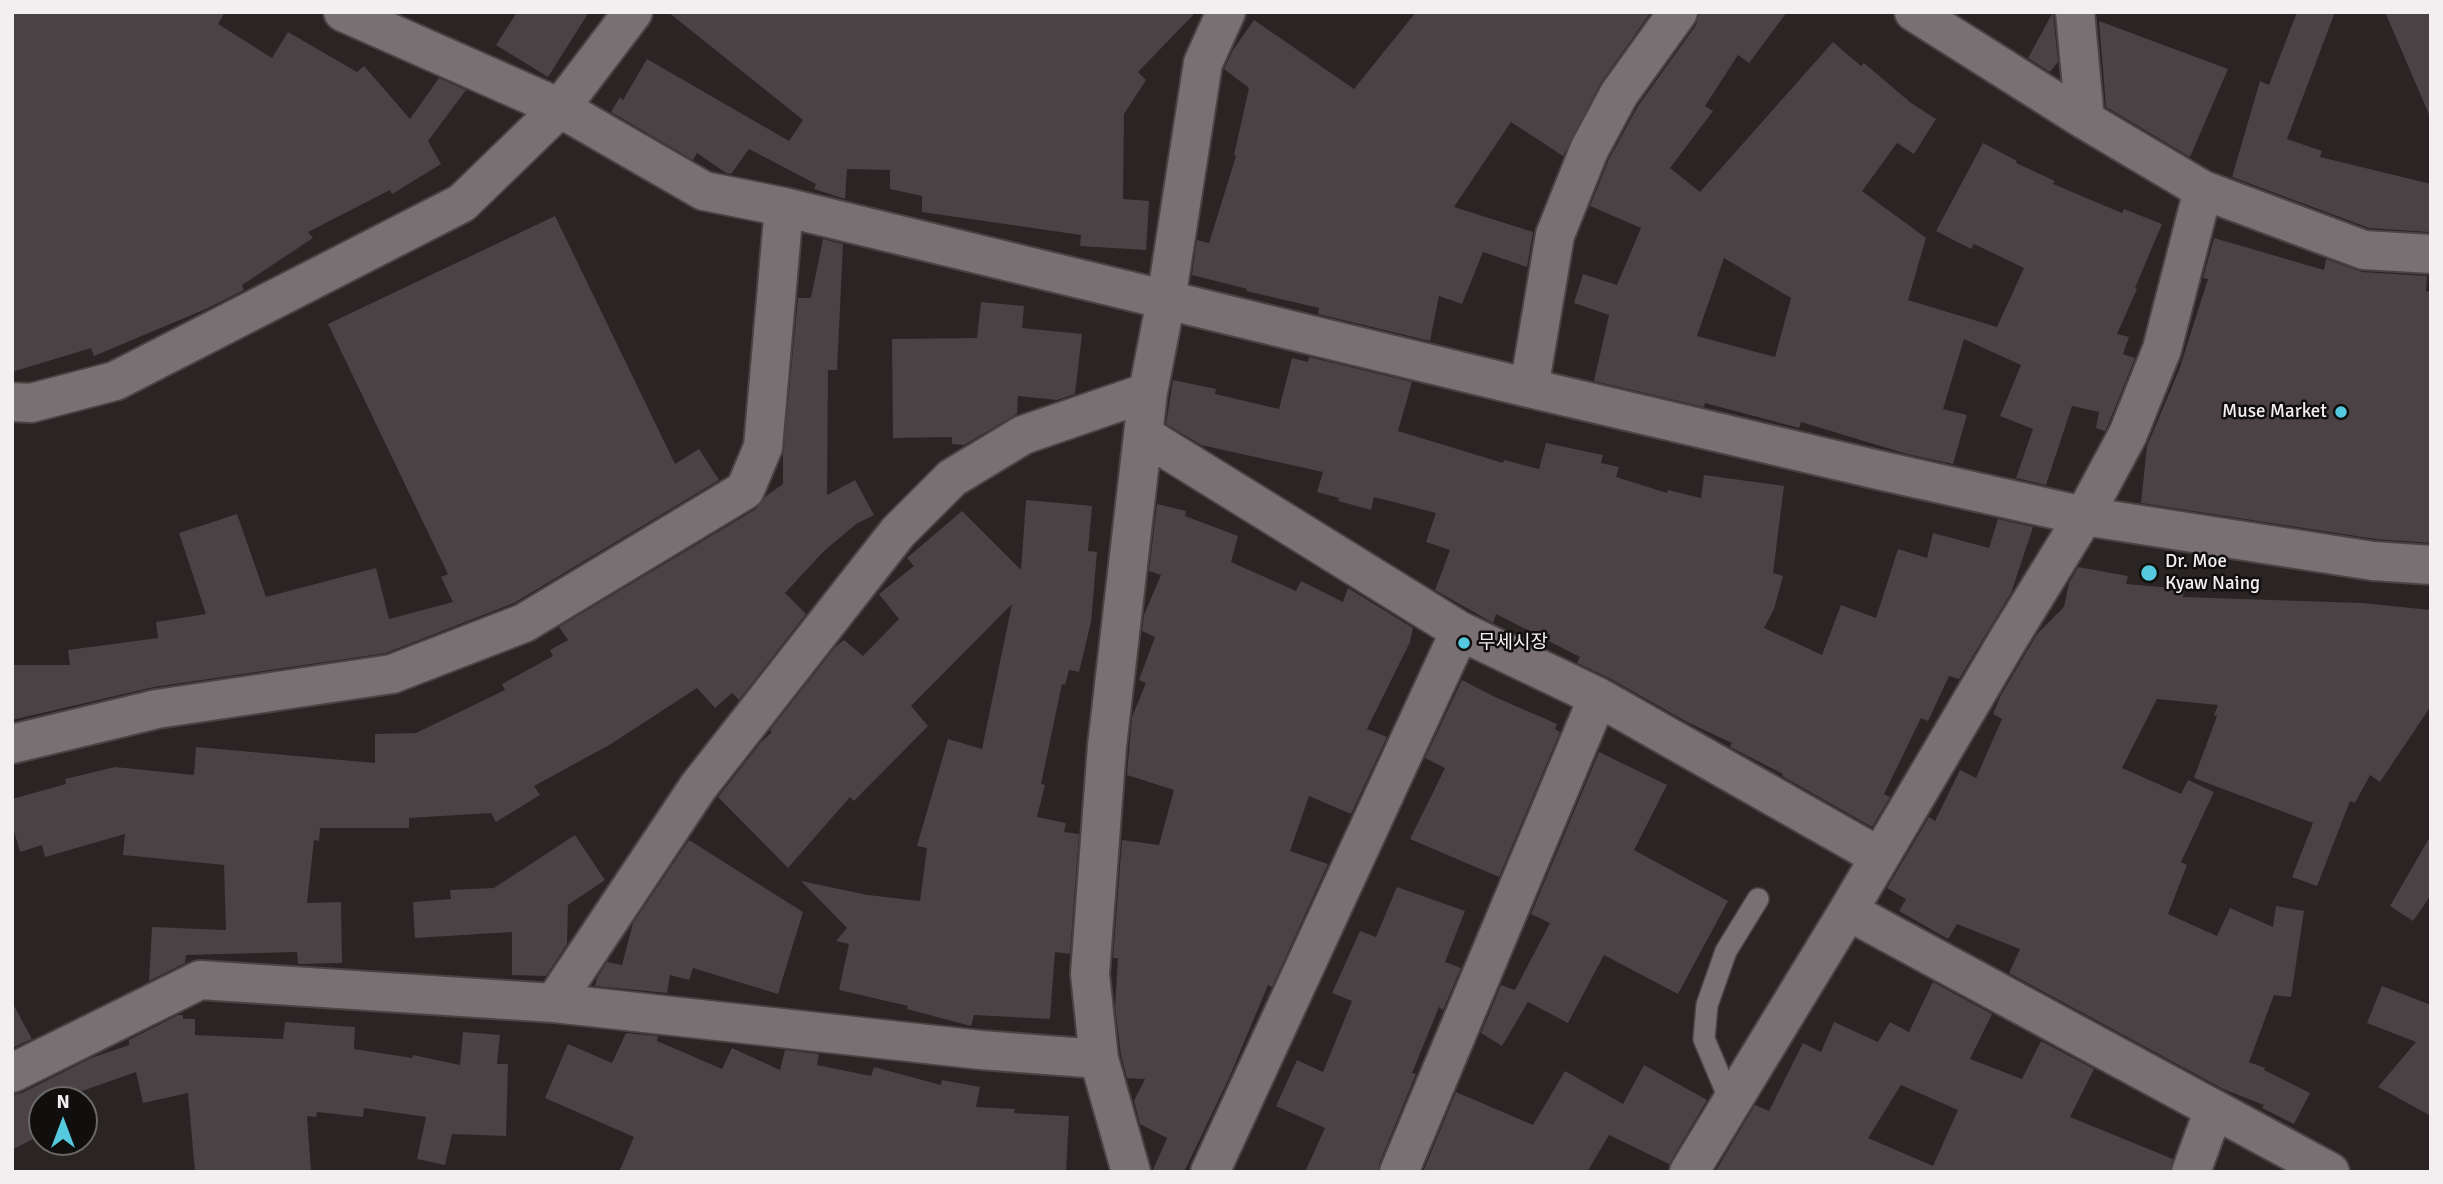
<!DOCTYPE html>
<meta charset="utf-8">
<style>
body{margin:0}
#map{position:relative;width:2443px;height:1184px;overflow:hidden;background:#2a2425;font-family:Signika,sans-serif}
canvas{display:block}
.frame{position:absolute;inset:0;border:14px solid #f3eeef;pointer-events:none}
.north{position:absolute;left:28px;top:1086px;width:70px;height:70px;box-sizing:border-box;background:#110e0e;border:2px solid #6b6868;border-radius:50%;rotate:0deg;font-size:19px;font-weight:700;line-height:28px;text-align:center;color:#f3eeef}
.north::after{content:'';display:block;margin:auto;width:24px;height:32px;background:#55cade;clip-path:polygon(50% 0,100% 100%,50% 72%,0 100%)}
</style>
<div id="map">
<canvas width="2443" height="1184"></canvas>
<div class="frame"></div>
<div class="north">N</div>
</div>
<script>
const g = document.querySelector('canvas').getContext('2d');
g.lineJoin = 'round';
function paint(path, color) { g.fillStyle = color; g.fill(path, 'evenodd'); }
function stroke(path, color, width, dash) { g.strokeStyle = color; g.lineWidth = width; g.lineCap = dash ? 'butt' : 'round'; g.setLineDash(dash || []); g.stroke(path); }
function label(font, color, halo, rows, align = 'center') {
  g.font = font + ' Signika,"Noto Sans KR",sans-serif'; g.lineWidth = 5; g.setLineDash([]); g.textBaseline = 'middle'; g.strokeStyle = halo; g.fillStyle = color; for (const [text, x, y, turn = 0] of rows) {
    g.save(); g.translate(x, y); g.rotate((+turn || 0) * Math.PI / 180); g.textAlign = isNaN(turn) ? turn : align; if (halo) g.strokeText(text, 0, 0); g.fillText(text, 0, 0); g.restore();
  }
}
paint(new Path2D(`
 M 12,12 L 225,12 L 218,24 L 272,58 L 288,32 L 357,72 L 364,66 L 410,119 L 439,78 L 466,90 L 428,141 L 441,164 L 392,194 L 390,190 L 308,232 L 313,238 L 242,285 L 244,290 L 206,309 L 94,356 L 91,348 L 12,372 Z
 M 517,12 L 589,12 L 548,77 L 496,45 Z
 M 668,12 L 1196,12 L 1138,72 L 1146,80 L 1124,114 L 1123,199 L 1149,201 L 1146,250 L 1080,246 L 1081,235 L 922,212 L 922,196 L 890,189 L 890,170 L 847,169 L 845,199 L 814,189 L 816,184 L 749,149 L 731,174 L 726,173 L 697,153 L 693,160 L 611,112 L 620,97 L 623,100 L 647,59 L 789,141 L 803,120 Z
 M 1416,12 L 1651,12 L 1600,84 L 1563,156 L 1511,122 L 1454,207 L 1533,232 L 1527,267 L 1483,252 L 1462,304 L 1439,296 L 1430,341 L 1318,314 L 1319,308 L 1246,291 L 1247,289 L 1192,275 L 1197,240 L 1209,243 L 1236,156 L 1234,155 L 1249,88 L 1224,69 L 1233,50 L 1254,20 L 1354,89 Z
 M 1700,12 L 1787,12 L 1749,63 L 1738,55 L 1705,106 L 1713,111 L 1670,168 L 1700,192 L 1833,42 L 1861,66 L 1864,63 L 1911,103 L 1936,119 L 1914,154 L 1897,143 L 1862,191 L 1926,238 L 1908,300 L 1997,327 L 2024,268 L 1974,244 L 1971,249 L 1936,231 L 1983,143 L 2017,161 L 2016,163 L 2055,181 L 2053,184 L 2122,213 L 2124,209 L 2162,224 L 2135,288 L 2137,289 L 2117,334 L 2129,337 L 2123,354 L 2135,358 L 2108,425 L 2105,431 L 2096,428 L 2099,412 L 2072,406 L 2046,485 L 2016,478 L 2033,429 L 2000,416 L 2021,365 L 1964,339 L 1943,409 L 1967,415 L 1953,464 L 1907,454 L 1801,422 L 1799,428 L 1705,403 L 1704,407 L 1594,381 L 1609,315 L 1574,303 L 1583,274 L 1617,285 L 1641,228 L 1590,206 L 1609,159 L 1638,106 L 1696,25 ZM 1724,258 L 1791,298 L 1775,357 L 1697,336 Z
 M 2053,12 L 2058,62 L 2050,72 L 2028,58 Z
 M 2297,12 L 2335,12 L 2287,139 L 2322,151 L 2320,157 L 2431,184 L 2429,232 L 2369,228 L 2232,177 L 2260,81 L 2269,85 Z
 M 2385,12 L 2431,12 L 2431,119 Z
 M 2099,21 L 2228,69 L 2190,157 L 2106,107 Z
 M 555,216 L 675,464 L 699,449 L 719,480 L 514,603 L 386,653 L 154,687 L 12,720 L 12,665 L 70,665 L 68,650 L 158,638 L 156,622 L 206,614 L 179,533 L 237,514 L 266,597 L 376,568 L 389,619 L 453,602 L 441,577 L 448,574 L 328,324 Z
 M 2214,238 L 2324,270 L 2326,259 L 2362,272 L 2427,276 L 2426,291 L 2431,292 L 2431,543 L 2375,539 L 2141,503 L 2147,446 L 2179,370 L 2208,279 L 2203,278 Z
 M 823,239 L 843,244 L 837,370 L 828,370 L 827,495 L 855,480 L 874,515 L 856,524 L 823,552 L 785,593 L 806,614 L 739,700 L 732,693 L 715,708 L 697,688 L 611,744 L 534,786 L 540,795 L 496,822 L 491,813 L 409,818 L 409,828 L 320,828 L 319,841 L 314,840 L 307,903 L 341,902 L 342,963 L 298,964 L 297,952 L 186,955 L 185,963 L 149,981 L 152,927 L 226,930 L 224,865 L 123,855 L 125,834 L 45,857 L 42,845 L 20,852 L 12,824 L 12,799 L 66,784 L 65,779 L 115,767 L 194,775 L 196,747 L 375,763 L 375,734 L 416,733 L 505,690 L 502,684 L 553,656 L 550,650 L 568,640 L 559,627 L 756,509 L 766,496 L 783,484 L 783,455 L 798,298 L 811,298 Z
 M 981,302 L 1024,306 L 1022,328 L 1082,334 L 1075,394 L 1057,400 L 1018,396 L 1017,414 L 964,445 L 952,444 L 952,437 L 893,438 L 892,339 L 977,338 Z
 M 1309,357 L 1412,382 L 1398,431 L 1503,463 L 1504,460 L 1539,469 L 1546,443 L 1603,455 L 1601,463 L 1619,467 L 1616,477 L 1667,493 L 1668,490 L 1701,498 L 1704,475 L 1784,486 L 1773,573 L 1783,576 L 1774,609 L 1764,628 L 1822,655 L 1841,605 L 1876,618 L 1898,549 L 1927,558 L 1933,533 L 1989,548 L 1998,519 L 2033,527 L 2011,593 L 1959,679 L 1949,676 L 1928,721 L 1921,718 L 1884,794 L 1890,797 L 1872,827 L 1782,776 L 1783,774 L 1730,747 L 1732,743 L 1687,722 L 1609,678 L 1577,663 L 1580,657 L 1496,614 L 1493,623 L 1435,590 L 1450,550 L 1426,542 L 1436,513 L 1374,497 L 1371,510 L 1338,501 L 1339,498 L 1317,492 L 1323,472 L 1201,445 L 1166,424 L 1173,380 L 1216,389 L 1215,394 L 1279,409 L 1292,358 L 1308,362 Z
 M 1026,500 L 1092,506 L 1088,551 L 1097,552 L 1091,622 L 1079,672 L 1069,670 L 1065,685 L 1062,684 L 1041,784 L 1045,785 L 1037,817 L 1066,823 L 1064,832 L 1079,834 L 1070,954 L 1055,952 L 1050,1019 L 974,1015 L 971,1026 L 907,1009 L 908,1006 L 839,990 L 849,944 L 836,941 L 847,928 L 801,881 L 868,895 L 920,901 L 927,848 L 917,846 L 948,739 L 982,749 L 1012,604 L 911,706 L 928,726 L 854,801 L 850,797 L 788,868 L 718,797 L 761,742 L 772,732 L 770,730 L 836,646 L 844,640 L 863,656 L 899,619 L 879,594 L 914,566 L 907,558 L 962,511 L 1021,570 Z
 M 1157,504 L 1186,511 L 1185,516 L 1238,536 L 1231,562 L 1296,591 L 1301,581 L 1343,602 L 1348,588 L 1413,628 L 1410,642 L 1367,729 L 1387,737 L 1351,814 L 1309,796 L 1290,851 L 1328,864 L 1272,987 L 1268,985 L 1229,1078 L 1184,1172 L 1152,1172 L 1167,1138 L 1140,1124 L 1134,1101 L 1145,1079 L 1127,1078 L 1121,1055 L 1115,1007 L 1118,958 L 1113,958 L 1122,840 L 1159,845 L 1174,790 L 1127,775 L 1132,717 L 1146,683 L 1139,680 L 1155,637 L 1142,631 L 1144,615 L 1161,575 L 1149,571 Z
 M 2078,567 L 2128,576 L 2126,584 L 2184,589 L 2183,597 L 2362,603 L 2431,610 L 2431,706 L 2380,782 L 2370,775 L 2355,803 L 2350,801 L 2317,886 L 2292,877 L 2313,823 L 2194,778 L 2217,716 L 2214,715 L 2218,705 L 2157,699 L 2122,768 L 2181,794 L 2188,780 L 2214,792 L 2181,862 L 2187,865 L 2168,914 L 2217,936 L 2230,908 L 2273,927 L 2276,906 L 2304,911 L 2291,997 L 2274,995 L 2249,1062 L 2265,1068 L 2264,1070 L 2310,1093 L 2294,1124 L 2262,1108 L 2264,1105 L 2223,1089 L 2009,973 L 2020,949 L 1957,924 L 1948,939 L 1899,911 L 1906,899 L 1887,888 L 1929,817 L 1935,821 L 1960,770 L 1976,778 L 2002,719 L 1993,714 L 2001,695 L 2037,634 L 2064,607 L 2069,583 Z
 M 1462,680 L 1495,697 L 1557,724 L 1555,729 L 1560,732 L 1499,877 L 1410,839 L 1445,768 L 1425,758 Z
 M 1599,752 L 1667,785 L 1634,850 L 1728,901 L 1678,994 L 1604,955 L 1568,1023 L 1528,1002 L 1502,1046 L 1481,1033 L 1501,985 L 1515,990 L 1550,923 L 1531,914 Z
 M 575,835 L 605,880 L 568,905 L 567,944 L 546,976 L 512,975 L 512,932 L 415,938 L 413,902 L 451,899 L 450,890 L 494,888 Z
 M 2431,835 L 2431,895 L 2413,921 L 2390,906 Z
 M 689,840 L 803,912 L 778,994 L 693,968 L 689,980 L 670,975 L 667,993 L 595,986 L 597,978 L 607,962 L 622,965 L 633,923 Z
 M 1397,887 L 1465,911 L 1445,962 L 1461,968 L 1443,1010 L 1439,1007 L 1412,1073 L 1416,1074 L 1379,1164 L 1378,1172 L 1305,1172 L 1325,1128 L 1276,1106 L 1297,1060 L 1323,1072 L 1352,1001 L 1332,993 L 1360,931 L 1376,937 Z
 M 1933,982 L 1992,1014 L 1970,1059 L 2022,1079 L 2041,1041 L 2094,1069 L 2070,1117 L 2173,1159 L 2170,1172 L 1715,1172 L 1755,1105 L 1769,1111 L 1803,1043 L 1821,1052 L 1834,1022 L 1878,1042 L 1890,1022 L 1909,1032 ZM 1901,1085 L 1958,1110 L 1933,1166 L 1868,1138 Z
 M 2382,986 L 2431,1005 L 2431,1116 L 2378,1087 L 2416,1042 L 2367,1023 Z
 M 12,1002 L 32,1039 L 12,1048 Z
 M 178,1015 L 183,1015 L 183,1019 L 195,1019 L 195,1035 L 283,1039 L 285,1022 L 355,1027 L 354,1049 L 412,1058 L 413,1055 L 460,1065 L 463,1032 L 500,1035 L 497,1064 L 508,1064 L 506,1136 L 452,1134 L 445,1165 L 417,1159 L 426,1117 L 364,1108 L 363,1117 L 317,1112 L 316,1117 L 307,1116 L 311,1172 L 195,1172 L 188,1093 L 143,1103 L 136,1072 L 65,1097 L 66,1100 L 42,1100 L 42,1134 L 12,1150 L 12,1095 L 22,1093 L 91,1058 L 129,1045 L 129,1040 Z
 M 626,1033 L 658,1036 L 657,1041 L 722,1069 L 732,1048 L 780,1070 L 785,1050 L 819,1054 L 817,1065 L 871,1076 L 874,1067 L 941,1085 L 942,1080 L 980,1087 L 976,1107 L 1015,1109 L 1014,1113 L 1069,1116 L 1066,1172 L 619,1172 L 634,1137 L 545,1098 L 568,1044 L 612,1063 Z
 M 1644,1065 L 1707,1100 L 1669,1164 L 1609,1135 L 1587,1172 L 1423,1172 L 1456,1092 L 1533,1125 L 1565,1071 L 1623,1104 Z`), '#4a4244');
const lane = new Path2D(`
 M 1731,1103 L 1704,1039 L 1707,1005 L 1726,951 L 1758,899`);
const street = new Path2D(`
 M 343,12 L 560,108 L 704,191 L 784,207 L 1529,388 L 1874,469 L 2084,516 L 2373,561 L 2431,565
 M 1914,12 L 2085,120 L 2203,190 L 2364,250 L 2431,254
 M 2075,12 L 2085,120
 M 1529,388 L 1555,235 L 1589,150 L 1619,94 L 1678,12
 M 12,402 L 31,403 L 115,381 L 462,203 L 560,108 L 633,12
 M 1145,436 L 1460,631 L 1598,697 L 1880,857
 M 12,744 L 157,709 L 392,674 L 524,623 L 745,490 L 763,447 L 784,207
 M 1848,911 L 2330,1172
 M 554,1003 L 698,787 L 898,532 L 952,478 L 1023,435 L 1148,392
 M 12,1073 L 200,980 L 554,1003 L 981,1050 L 1099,1059
 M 1131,1172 L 1099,1059 L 1090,974 L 1107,746 L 1148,392 L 1166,300 L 1203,63 L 1226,12
 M 1210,1172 L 1460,631
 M 1399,1172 L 1598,697
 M 1689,1172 L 1848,911 L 2009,638 L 2084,516 L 2128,434 L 2162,349 L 2203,190
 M 2191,1172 L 2214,1109`);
stroke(lane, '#494344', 24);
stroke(street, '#494344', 42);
stroke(lane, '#787072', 21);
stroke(street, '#787072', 38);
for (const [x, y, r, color] of [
 [2341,412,7,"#55cade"],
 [2149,573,9,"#55cade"],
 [1464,643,7,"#55cade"]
]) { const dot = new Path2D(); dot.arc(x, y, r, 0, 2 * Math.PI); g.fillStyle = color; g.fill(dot); stroke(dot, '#110e0e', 2.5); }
label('19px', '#f3eeef', '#110e0e', [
 ["Muse Market",2327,412,"right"],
 ["Dr. Moe",2165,562],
 ["Kyaw Naing",2165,584],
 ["무세시장",1478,643]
], 'left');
</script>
